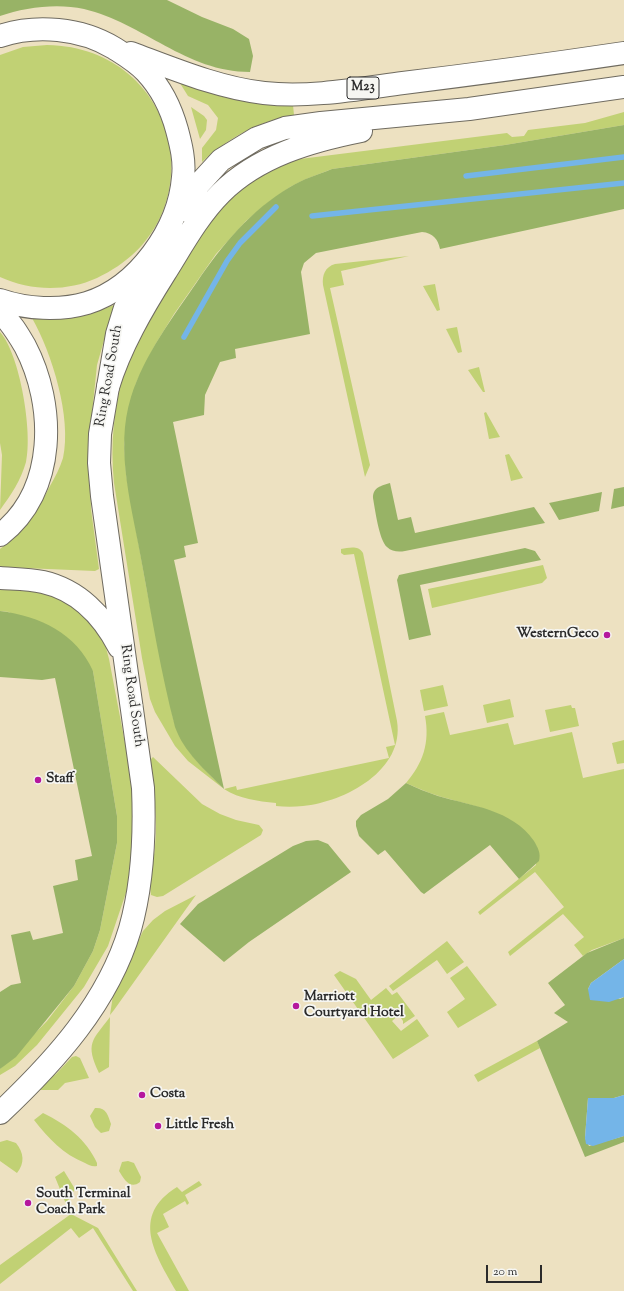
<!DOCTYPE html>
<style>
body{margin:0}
#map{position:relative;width:624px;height:1291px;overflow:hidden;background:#ede1c1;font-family:"Sorts Mill Goudy",serif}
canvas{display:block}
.scale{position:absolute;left:486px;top:1265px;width:56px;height:18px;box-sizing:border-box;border:2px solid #2b2b2b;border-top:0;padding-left:5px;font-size:12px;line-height:14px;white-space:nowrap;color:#2b2b2b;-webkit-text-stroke:3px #f6f6f2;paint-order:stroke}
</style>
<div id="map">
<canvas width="624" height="1291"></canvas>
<div class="scale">20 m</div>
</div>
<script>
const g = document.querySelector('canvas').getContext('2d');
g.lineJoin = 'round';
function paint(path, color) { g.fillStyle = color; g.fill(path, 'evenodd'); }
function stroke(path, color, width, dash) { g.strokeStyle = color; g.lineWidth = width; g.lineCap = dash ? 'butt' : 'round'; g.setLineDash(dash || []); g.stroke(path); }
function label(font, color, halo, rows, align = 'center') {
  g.font = font + ' "Sorts Mill Goudy",serif'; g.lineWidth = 3.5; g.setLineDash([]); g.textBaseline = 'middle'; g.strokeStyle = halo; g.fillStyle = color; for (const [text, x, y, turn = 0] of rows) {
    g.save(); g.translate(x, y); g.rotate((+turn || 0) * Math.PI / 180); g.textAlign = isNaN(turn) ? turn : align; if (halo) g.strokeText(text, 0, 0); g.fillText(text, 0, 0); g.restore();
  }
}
paint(new Path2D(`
 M 47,45 C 182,47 220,222 97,278 C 66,292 31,291 0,277 L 0,55 L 23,47 Z
 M 178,80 L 293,105 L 294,115 C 259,121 228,138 202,162 L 202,148 L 216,130 L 218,118 L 208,105 L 188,96 Z
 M 191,107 L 204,116 L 207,120 L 206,130 L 200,139 Z
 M 624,112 L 624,125 L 505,145 L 332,169 L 306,179 L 290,187 L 265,205 L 246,221 L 216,254 L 174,314 L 155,345 L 136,383 L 124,444 L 126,474 L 147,591 L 173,718 C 181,748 202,767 224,789 L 236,786 L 237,790 L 389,758 L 386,747 L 395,745 L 354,554 L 344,555 L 341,553 L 341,549 C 349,548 358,545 363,553 L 397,721 C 405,770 345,802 303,806 C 294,807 285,807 276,806 L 276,803 C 257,801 240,799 224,789 L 188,761 L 175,746 L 155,712 L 150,699 L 142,658 L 114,483 C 110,442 114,410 124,370 L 127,362 L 172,273 L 218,207 L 260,174 L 286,162 L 300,159 L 507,133 L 512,137 L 524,136 L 528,130 L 585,123 Z
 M 409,256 L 341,271 L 344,285 L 330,288 L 370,465 L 365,477 L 323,285 C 322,275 325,267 335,264 Z
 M 435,284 L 440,310 L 437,311 L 423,286 Z
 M 114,305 L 97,365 L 89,443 L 91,509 L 99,569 L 95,571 L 0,567 L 0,549 C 23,532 37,511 50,486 C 55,477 60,468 63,458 C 72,418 52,353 32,318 C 61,320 87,316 114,305 Z
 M 457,327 L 462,352 L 458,353 L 446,329 Z
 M 0,332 C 20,354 33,433 26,462 C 21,480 11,495 0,510 L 2,455 L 0,443 Z
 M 479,367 L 485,392 L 483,392 L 468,370 Z
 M 486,412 L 500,437 L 489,439 L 484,413 Z
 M 509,454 L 523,478 L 511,481 L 505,455 Z
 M 543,565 L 547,578 L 542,583 L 432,608 L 428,589 Z
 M 0,587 L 49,591 L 86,613 L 105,644 L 109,659 L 133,785 L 133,872 L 108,946 L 84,987 L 37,1045 L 15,1066 L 0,1075 L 0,1069 L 47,1021 L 74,986 L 93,951 L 100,930 L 117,843 L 117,816 L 93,671 L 9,612 L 0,611 Z
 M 443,685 L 448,706 L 424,711 L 420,690 Z
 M 510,699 L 514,717 L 487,723 L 483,705 Z
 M 571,705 L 572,708 L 575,708 L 579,726 L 550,732 L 545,710 Z
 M 444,712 L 450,735 L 508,723 L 514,745 L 572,732 L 583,778 L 624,769 L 624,938 L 592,950 L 583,956 L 574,945 L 584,937 L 563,914 L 510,956 L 508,952 L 564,907 L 535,872 L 480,915 L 478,912 L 536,865 L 537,847 C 517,815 486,809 453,800 C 437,796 421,790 406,783 C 423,763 430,743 425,716 Z
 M 624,740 L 624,763 L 617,764 L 612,743 Z
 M 153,757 L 202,804 L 220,814 L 236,820 L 259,825 L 263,830 L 261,835 L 163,896 L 157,897 L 151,895 C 148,879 154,862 155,846 C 158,818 153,788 150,760 Z
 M 196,895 L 114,1010 L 110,1015 L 113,995 L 143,931 L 153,920 L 165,911 Z
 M 447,941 L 464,962 L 447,974 L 437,960 L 393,991 L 389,986 Z
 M 467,966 L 497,1005 L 458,1028 L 447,1012 L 465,999 L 450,978 Z
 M 340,971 L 356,979 L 371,1000 L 386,988 L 392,995 L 397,992 L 415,1016 L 403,1024 L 403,1021 L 399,1015 L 392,1021 L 401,1031 L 417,1019 L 429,1036 L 393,1059 L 334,975 Z
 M 110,1017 L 109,1067 L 99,1073 C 85,1043 92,1041 110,1017 Z
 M 537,1041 L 540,1048 L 478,1082 L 474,1075 Z
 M 76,1056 L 80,1058 L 89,1078 L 65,1083 L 58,1090 L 40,1090 L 42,1084 L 56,1074 L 72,1057 Z
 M 95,1108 C 106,1107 108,1115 111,1124 L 109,1131 L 101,1133 L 95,1127 L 90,1116 Z
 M 43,1113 C 67,1125 86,1139 97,1163 L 97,1166 C 92,1167 89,1165 85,1163 C 63,1154 49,1139 34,1120 Z
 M 7,1140 L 16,1143 C 24,1153 25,1163 17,1173 L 0,1161 L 0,1142 Z
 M 128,1161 L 134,1163 L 141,1177 L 140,1182 C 130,1190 124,1179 119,1171 L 122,1162 Z
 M 64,1171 L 75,1189 L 66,1204 L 55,1177 Z
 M 199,1181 L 202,1185 L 185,1195 L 189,1203 L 187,1205 L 185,1201 L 163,1214 L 169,1227 L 157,1233 L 189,1291 L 176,1291 C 155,1254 130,1216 177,1187 L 182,1192 Z
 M 71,1214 L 98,1228 L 137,1291 L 133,1291 L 93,1228 L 79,1238 L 71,1228 L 0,1284 L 0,1265 Z`), '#c1d174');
paint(new Path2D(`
 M 0,0 L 167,0 L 202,17 L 233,29 L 249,39 L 253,56 L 250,72 C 186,72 143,23 84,9 C 58,3 25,7 0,16 Z
 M 624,125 L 624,209 L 440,249 C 438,239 433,233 422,232 L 316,253 L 304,263 L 301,272 L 310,334 L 235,349 L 236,358 L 220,362 L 205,395 L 204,415 L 173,422 L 198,543 L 184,546 L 186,557 L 174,560 L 224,789 C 205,770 184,752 175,727 C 161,673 152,618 142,564 C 133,510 114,451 131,397 C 144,355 173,317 197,282 C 222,245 251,210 290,187 C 303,179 317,175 332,169 L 505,145 Z
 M 390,483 L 398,520 L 411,517 L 415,533 L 534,507 L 545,523 L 405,551 C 399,552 392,552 387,547 C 379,540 375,509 373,498 C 373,487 381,486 390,483 Z
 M 624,487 L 624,506 L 611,509 L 614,489 Z
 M 602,492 L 599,511 L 559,520 L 549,503 Z
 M 525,548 L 535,551 L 541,560 L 420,585 L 431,635 L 409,640 L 397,580 L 399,575 Z
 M 0,611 C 40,616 76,633 93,671 L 117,816 L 117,843 L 100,930 L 93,951 L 74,986 L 16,1057 L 0,1069 L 0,992 L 11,985 L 21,983 L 11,935 L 30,931 L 33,940 L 63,933 L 53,886 L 78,880 L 75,860 L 92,856 L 55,678 L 42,680 L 0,677 Z
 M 406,783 C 416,788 427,792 438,796 C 471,806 512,809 534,841 C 538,848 541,853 539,861 L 519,879 L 490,845 L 424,894 L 421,892 L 385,850 L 378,855 L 359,836 L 356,826 L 356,821 L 361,815 L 388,799 Z
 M 318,840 L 328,844 L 351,872 L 249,942 L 224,962 L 180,924 L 198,904 L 293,846 L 306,841 Z
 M 624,938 L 624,959 L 591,983 L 588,989 L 620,999 L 624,997 L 624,1095 L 614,1098 L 588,1098 L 585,1138 L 589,1146 L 624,1136 L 624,1142 L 585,1157 L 537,1041 L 568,1022 L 554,1013 L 565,1005 L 548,983 L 587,953 Z`), '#98b366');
paint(new Path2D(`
 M 624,959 L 624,997 L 609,1002 L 590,1000 L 588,989 L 591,983 Z
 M 624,1095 L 624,1136 L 593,1146 L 586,1144 L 585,1138 L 588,1098 L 614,1098 Z`), '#74b5e8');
stroke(new Path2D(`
 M 466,176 L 624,157
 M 312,216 L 624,183
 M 184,337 L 227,261 L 240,243 L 276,207`), '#74b5e8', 5.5);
const minor = new Path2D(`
 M 0,312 C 11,322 18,334 25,346 C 56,405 57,491 0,535
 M 0,578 C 14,579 29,579 43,582 C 78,590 103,616 119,647
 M 0,1113 C 55,1061 108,1003 130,929 C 143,883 145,835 143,788 L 102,496 L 99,463 L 100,434 L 117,334 L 125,308 L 149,262`);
const highway = new Path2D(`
 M 0,36 C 36,24 81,28 114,48 C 125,55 137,62 146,72 C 161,88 171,108 177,130 C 181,145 185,161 183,177 C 179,229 138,287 87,303 C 60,311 26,309 0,300
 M 131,53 C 174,69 219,88 264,93 C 310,98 358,89 403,83 C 477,74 550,64 624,53
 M 180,211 L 199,184 L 221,160 L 257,138 L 285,128 L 321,123 L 469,109 L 624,87
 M 108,387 C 120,347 143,308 165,273 C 182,246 198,216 221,193 C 258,156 311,141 361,131`);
stroke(minor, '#6f6b60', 24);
stroke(highway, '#6f6b60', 24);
stroke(minor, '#fff', 22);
stroke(highway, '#fff', 22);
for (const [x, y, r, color] of [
 [607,635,4,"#b5179e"],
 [38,780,4,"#b5179e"],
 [296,1006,4,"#b5179e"],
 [142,1095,4,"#b5179e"],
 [158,1126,4,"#b5179e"],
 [28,1203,4,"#b5179e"]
]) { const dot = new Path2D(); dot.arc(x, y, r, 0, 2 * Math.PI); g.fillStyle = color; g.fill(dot); stroke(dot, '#f6f6f2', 1.5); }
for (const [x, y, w] of [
 [363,88,32]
]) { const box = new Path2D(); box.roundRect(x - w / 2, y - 11, w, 22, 3); g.fillStyle = '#f6f6f2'; g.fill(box); stroke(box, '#2b2b2b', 1); }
label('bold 13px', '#2b2b2b', null, [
 ["M23",363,88]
]);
label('14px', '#2b2b2b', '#f6f6f2', [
 ["Ring Road South",110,376,-80],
 ["Ring Road South",131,696,82]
]);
label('bold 14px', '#2b2b2b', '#f6f6f2', [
 ["WesternGeco",599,635,"right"],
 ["Staff",46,780],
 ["Marriott",304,998],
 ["Courtyard Hotel",304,1014],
 ["Costa",150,1095],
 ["Little Fresh",166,1126],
 ["South Terminal",36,1195],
 ["Coach Park",36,1211]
], 'left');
</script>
